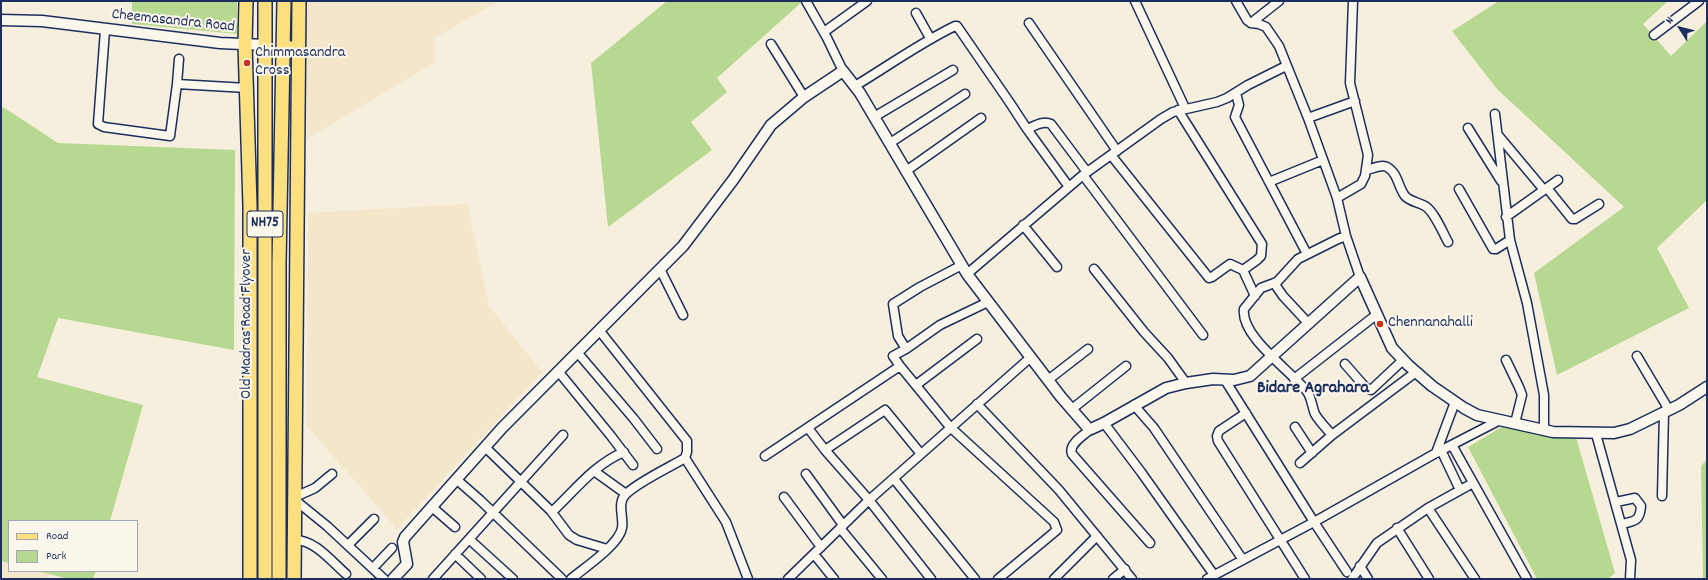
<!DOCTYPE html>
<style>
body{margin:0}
#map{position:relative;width:1708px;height:580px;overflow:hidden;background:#f7efdd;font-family:Dekko,sans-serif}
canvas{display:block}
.frame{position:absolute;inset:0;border:2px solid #1b2f5e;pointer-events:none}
.legend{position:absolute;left:8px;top:520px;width:130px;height:52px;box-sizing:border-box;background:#fbf7ec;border:1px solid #a1a7b3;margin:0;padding:5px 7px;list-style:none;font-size:12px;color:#1b2f5e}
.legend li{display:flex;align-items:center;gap:8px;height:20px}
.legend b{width:20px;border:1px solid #a1a7b3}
.north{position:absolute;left:1660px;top:8px;width:40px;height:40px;-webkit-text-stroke:3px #fbf7ec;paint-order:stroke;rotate:306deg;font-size:11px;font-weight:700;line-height:16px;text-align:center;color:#1b2f5e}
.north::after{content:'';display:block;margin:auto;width:14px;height:18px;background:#1b2f5e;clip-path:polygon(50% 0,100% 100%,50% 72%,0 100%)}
</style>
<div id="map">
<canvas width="1708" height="580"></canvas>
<div class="frame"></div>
<ul class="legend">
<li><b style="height:5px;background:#fce080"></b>Road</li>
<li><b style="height:11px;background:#b7d891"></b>Park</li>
</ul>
<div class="north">N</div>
</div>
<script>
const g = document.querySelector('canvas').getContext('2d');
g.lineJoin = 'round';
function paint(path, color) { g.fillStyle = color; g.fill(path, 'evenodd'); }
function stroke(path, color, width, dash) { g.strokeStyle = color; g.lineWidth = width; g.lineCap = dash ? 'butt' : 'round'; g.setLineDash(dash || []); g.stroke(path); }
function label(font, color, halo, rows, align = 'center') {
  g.font = font + ' Dekko,sans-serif'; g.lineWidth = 4; g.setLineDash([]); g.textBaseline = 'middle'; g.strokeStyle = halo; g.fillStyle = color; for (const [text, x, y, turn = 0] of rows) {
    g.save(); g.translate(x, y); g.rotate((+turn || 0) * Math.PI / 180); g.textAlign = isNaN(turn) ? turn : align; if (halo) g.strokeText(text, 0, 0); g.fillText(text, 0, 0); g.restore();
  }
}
paint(new Path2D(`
 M 306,1 L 499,1 L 434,38 L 434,63 L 307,139 Z
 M 467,204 L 489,306 L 542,372 L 397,529 L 307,426 L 308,213 Z
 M 1,561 L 9,563 L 9,571 L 38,571 L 51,574 L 47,579 L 1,579 Z`), '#f3e6ca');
paint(new Path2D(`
 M 132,1 L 237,1 L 237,34 L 132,24 Z
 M 667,1 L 803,1 L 717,78 L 727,92 L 691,122 L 712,150 L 608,227 L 591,63 Z
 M 1499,1 L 1668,1 L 1643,24 L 1671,56 L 1707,21 L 1707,200 L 1657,248 L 1689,308 L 1557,375 L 1534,273 L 1624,207 L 1497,89 L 1452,31 Z
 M 3,107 L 58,143 L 235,150 L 234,350 L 58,318 L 37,377 L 143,405 L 110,521 L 9,521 L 9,563 L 1,561 L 1,110 Z
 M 1505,425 L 1576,437 L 1615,573 L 1608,579 L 1537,579 L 1468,447 Z
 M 1707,459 L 1707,579 L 1703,579 L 1701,466 Z
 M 38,571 L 96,571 L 93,579 L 68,579 Z`), '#b7d891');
const minor = new Path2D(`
 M 806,1 L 827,38 L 843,71
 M 1135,1 L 1185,108
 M 1236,1 L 1247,20 L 1251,23 L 1259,24 L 1266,27 L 1279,46 L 1308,118 L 1337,198 L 1346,236 L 1360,277
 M 916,13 L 930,38
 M 1029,23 L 1117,151
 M 1251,23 L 1279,1
 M 105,30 L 98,124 L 104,127 L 170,136 L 177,84 L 247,88
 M 824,32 L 867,1
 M 1654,35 L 1699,1
 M 771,44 L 804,97
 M 177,84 L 179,59
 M 855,86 C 888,66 920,43 955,26 L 957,26 L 1010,103 L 1027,129 L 1069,187
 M 1236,93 L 1239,105 L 1235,117 L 1237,121 L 1307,254
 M 1495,114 L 1510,240 L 1527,303 L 1544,395 L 1544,430
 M 874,117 L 953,70
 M 1308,118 L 1355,101
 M 1468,128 L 1501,181
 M 1027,129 C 1035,126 1043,120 1051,124 L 1087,172
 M 1498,135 L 1544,190
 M 890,143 L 965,94
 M 1111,155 L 1209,278 L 1212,277 L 1230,264 L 1243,270 L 1257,260 L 1261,256 L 1262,244 L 1178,110
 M 1366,170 C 1372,169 1382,164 1387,167 C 1398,173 1398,187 1405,196 C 1411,202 1418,202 1425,206 C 1434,211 1443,233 1448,242
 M 906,171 L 981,118
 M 1083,175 L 1203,335
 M 1269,182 L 1323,160
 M 1547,188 L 1572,219 L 1575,219 L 1599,204
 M 1459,189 L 1493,249 L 1496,249 L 1510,240
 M 1337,198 L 1361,184 L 1365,176 L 1368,155 L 1350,83 L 1353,1
 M 1506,217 L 1558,180
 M 1023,225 L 1057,267
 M 660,269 L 683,315
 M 1094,269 L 1144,332 L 1168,358 L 1186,383
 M 1243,270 L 1255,296
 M 967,274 L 1083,175 L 1161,119 L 1173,112 L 1217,102 L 1227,98 L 1248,85 L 1286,66
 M 1274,283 L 1283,296 L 1309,324
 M 599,330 L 687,441 L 687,452 L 685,458 L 726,522 L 748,579
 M 906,349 L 940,325 L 988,302
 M 577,352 L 634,419 L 657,449
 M 1637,356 L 1669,410
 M 1506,360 L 1519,387 L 1522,395 L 1515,423
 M 1345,364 L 1366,388 L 1371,390 L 1403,360
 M 900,366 L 893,356 L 906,349 L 898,336 L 893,304 L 920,287 L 962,265
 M 558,371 L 611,436 L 633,465
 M 1294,379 L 1376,315
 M 1048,380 L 1088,349
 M 916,385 L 977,339
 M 977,404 L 1059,490 L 1132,579
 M 1134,405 L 1154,428 L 1243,560
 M 1072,409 L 1126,366
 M 1246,413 L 1219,431 L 1217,436 L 1218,441 L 1305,579
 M 1104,423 L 1141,472 L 1214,575
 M 1295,427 L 1312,453
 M 808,428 L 825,450 L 869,500 L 931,579
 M 1091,429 C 1084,435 1068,444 1072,454 L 1150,543
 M 1596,434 L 1631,560 L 1630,579
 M 1332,435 L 1416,372
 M 1452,445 L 1527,579
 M 485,447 L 551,511 L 554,510 C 576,489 595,464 624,452
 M 825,450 L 885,410 L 921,454
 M 1441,450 L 1460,490
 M 1436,453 L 1455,402
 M 765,456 L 900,366 L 950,427 L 1054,522 L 1057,530 L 998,579
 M 1300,463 L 1332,435 C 1326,428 1319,421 1315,414 C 1312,407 1312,400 1308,393 C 1294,373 1240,337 1244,309 L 1261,288 L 1277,282 L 1298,259 L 1338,239 L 1346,236
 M 594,471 L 626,494
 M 806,474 L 843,525
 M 456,479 L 480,500 L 562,579
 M 894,479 L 975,579
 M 1662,496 L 1664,413
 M 295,497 L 315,488 L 332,474
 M 784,497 L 821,547
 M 295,500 L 327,526 L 384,579
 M 1616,502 L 1635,498 L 1641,506 C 1640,521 1635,521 1622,524
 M 432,507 L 455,527
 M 1428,508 L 1475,579
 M 551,511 L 569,535 L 577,540 L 607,549
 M 840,528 L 882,579
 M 1397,528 L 1429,579
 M 469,539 L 513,579
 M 295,540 C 315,540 331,561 346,574
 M 348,545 L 374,519
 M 455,554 L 481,579
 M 814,554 L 834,579
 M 1360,566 L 1368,579
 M 373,568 L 392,548
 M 1347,572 L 1314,522 L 1436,453 L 1500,420
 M 433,579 L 563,435
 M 571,579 C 584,568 619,545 622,528 C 624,517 617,504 625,495 C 636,483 670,467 685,458
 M 788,579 L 869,500 L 1031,357
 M 1054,579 L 1097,536
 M 1113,579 L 1125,569
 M 1207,579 L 1314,522 L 1225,380
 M 1352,579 L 1377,543 L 1428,508 L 1473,483`);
const tertiary = new Path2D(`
 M 1,20 L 42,21 L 220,43 L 265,45
 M 393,579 L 407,564 L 403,542 L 405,537 L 502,428 L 683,246 L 733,180 L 771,125 L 804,97 L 843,71 L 860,93 L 967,274 L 1061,397 L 1088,428 L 1091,429 L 1104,423 L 1166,388 L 1186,383 L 1213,379 L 1234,380 L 1250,376 L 1360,277 L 1392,348 L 1408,365 L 1432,386 L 1464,408 L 1477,415 L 1553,432 L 1614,433 L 1630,429 L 1679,405 L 1707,387`);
const primary = new Path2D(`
 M 246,1 L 245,44 L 250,206 L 250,579
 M 294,579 L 299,1`);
const trunk = new Path2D(`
 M 265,1 L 265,579
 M 284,48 L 297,48
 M 279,579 L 279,263 L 284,1`);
stroke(minor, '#1b2f5e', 11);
stroke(tertiary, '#1b2f5e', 13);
stroke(primary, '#1b2f5e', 16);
stroke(trunk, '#1b2f5e', 16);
stroke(minor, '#fbf7ec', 8);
stroke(tertiary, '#fbf7ec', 10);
stroke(primary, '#fce080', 13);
stroke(trunk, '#fce080', 13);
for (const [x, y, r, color] of [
 [247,63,4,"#c8321e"],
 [1380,324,4,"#c8321e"]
]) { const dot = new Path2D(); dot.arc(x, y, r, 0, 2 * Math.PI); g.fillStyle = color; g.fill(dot); stroke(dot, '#fbf7ec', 1.5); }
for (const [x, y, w] of [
 [265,224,36]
]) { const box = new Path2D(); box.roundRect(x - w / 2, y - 13, w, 26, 3); g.fillStyle = '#fbf7ec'; g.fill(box); stroke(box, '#1b2f5e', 1); }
label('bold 15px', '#1b2f5e', null, [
 ["NH75",265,224]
]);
label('16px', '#1b2f5e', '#fbf7ec', [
 ["Cheemasandra Road",173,22,6],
 ["Old Madras Road Flyover",248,324,-90]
]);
label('16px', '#1b2f5e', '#fbf7ec', [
 ["Chimmasandra",255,54],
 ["Cross",255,72],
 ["Chennanahalli",1388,324]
], 'left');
label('bold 18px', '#1b2f5e', '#fbf7ec', [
 ["Bidare Agrahara",1313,390]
]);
</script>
